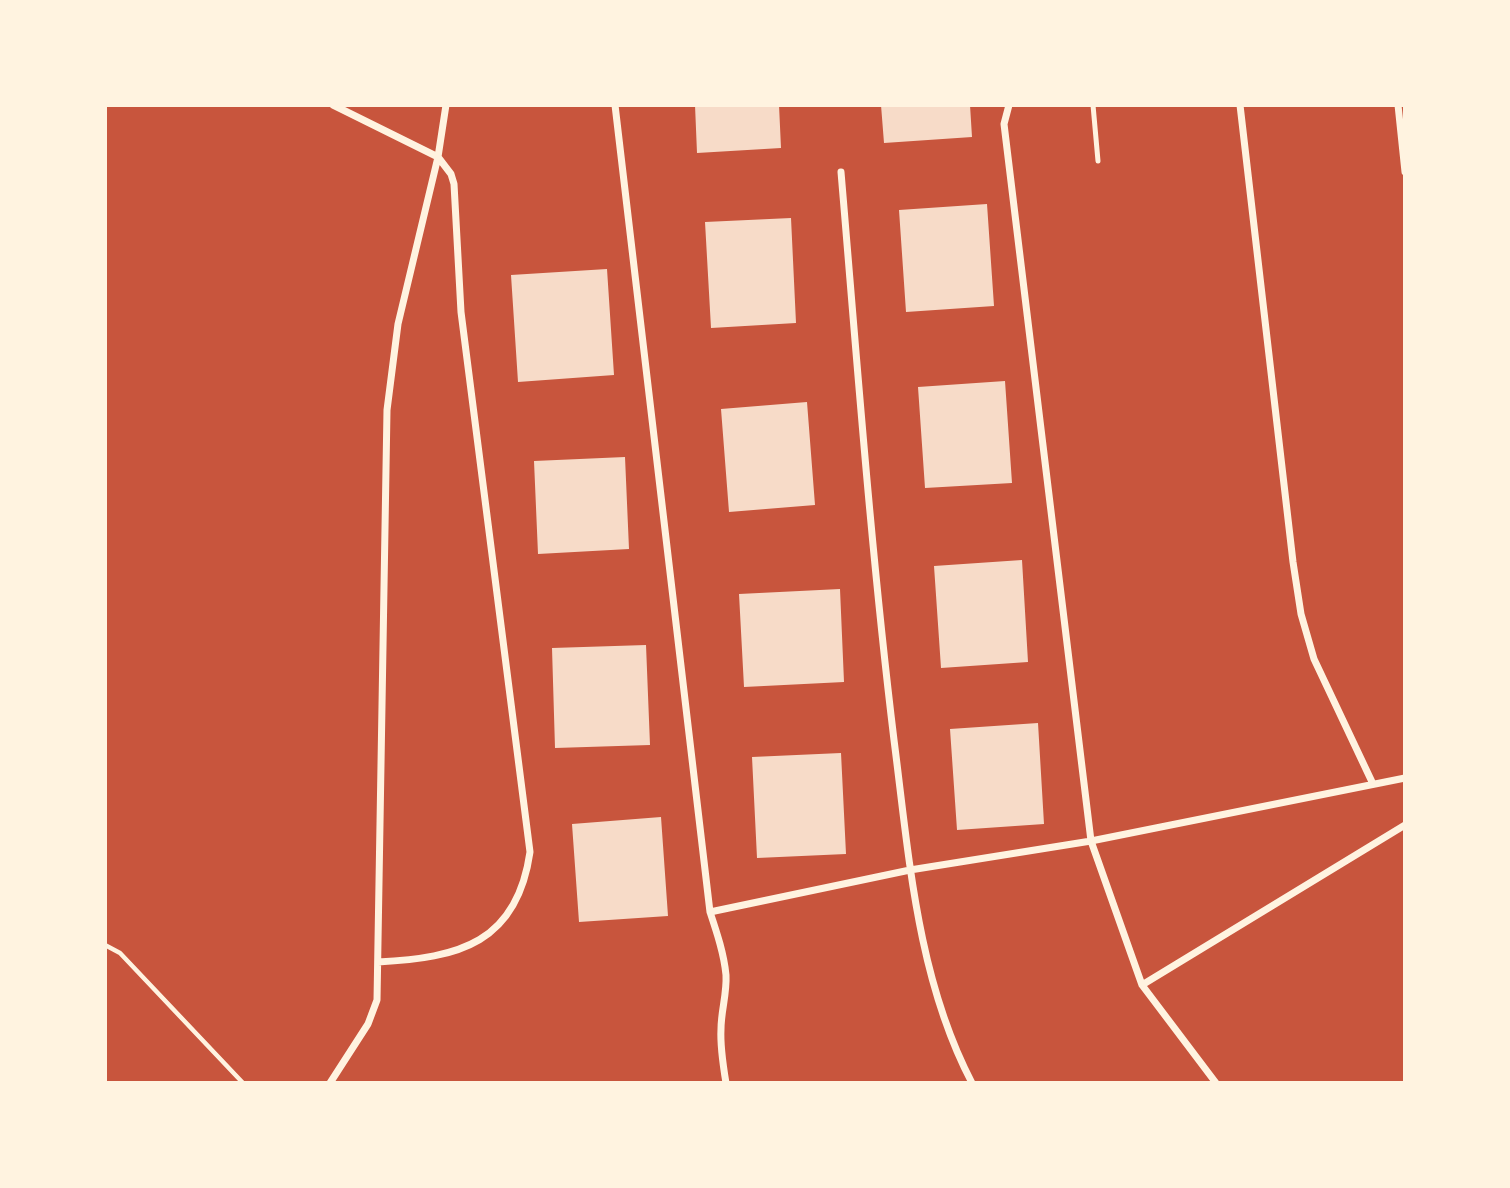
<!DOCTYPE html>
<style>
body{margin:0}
#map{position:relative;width:1510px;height:1188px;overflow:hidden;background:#c8553d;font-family:Inter,sans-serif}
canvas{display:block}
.frame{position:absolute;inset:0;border:107px solid #fff3e0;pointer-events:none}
</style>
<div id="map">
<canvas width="1510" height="1188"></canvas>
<div class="frame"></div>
</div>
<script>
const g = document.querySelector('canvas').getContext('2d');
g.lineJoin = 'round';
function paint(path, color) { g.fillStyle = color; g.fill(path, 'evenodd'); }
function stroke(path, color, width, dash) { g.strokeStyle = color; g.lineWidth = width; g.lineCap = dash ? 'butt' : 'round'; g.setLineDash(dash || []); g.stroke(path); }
paint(new Path2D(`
 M 695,105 L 779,105 L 781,148 L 697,153 Z
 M 881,105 L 970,105 L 972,137 L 884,143 Z
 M 987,204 L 994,306 L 906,312 L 899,210 Z
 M 791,218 L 796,323 L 711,328 L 705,222 Z
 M 607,269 L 614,375 L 518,382 L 511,275 Z
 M 1005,381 L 1012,483 L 925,488 L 918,387 Z
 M 807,402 L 815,505 L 729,512 L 721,409 Z
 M 625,457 L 629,549 L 538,554 L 534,461 Z
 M 1022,560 L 1028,662 L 941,668 L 934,566 Z
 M 840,589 L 844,682 L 744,687 L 739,594 Z
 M 646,645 L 650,745 L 555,748 L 552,648 Z
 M 1038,723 L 1044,824 L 957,830 L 950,729 Z
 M 841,753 L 846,854 L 757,858 L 752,757 Z
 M 661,817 L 668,916 L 579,922 L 572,824 Z`), '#f7dbc8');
stroke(new Path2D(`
 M 105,945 L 120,953 L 243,1083`), '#fff3e0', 4.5);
stroke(new Path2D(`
 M 1093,105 L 1098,161`), '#fff3e0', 5);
stroke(new Path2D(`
 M 333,105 L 438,157 L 451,174 L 454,184 L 461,312 L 530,852 C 517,943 459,958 378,962
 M 615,105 L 710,912 C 717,933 724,954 726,975 C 727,994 721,1011 721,1029 C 720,1047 723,1065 726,1083
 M 1009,105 L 1004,124 L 1091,841 L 1142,985 L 1216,1083
 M 1240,105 L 1293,562 L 1301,614 L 1314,659 L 1373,784
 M 1398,105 L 1405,172
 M 841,172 C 857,361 871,551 894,740 C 909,856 917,978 972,1083
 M 710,912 L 910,870 L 1091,841 L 1405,778
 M 1142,985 L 1405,825
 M 330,1083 L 368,1024 L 377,1000 L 387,410 L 398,324 L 438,157 L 446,105`), '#fff3e0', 7);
</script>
